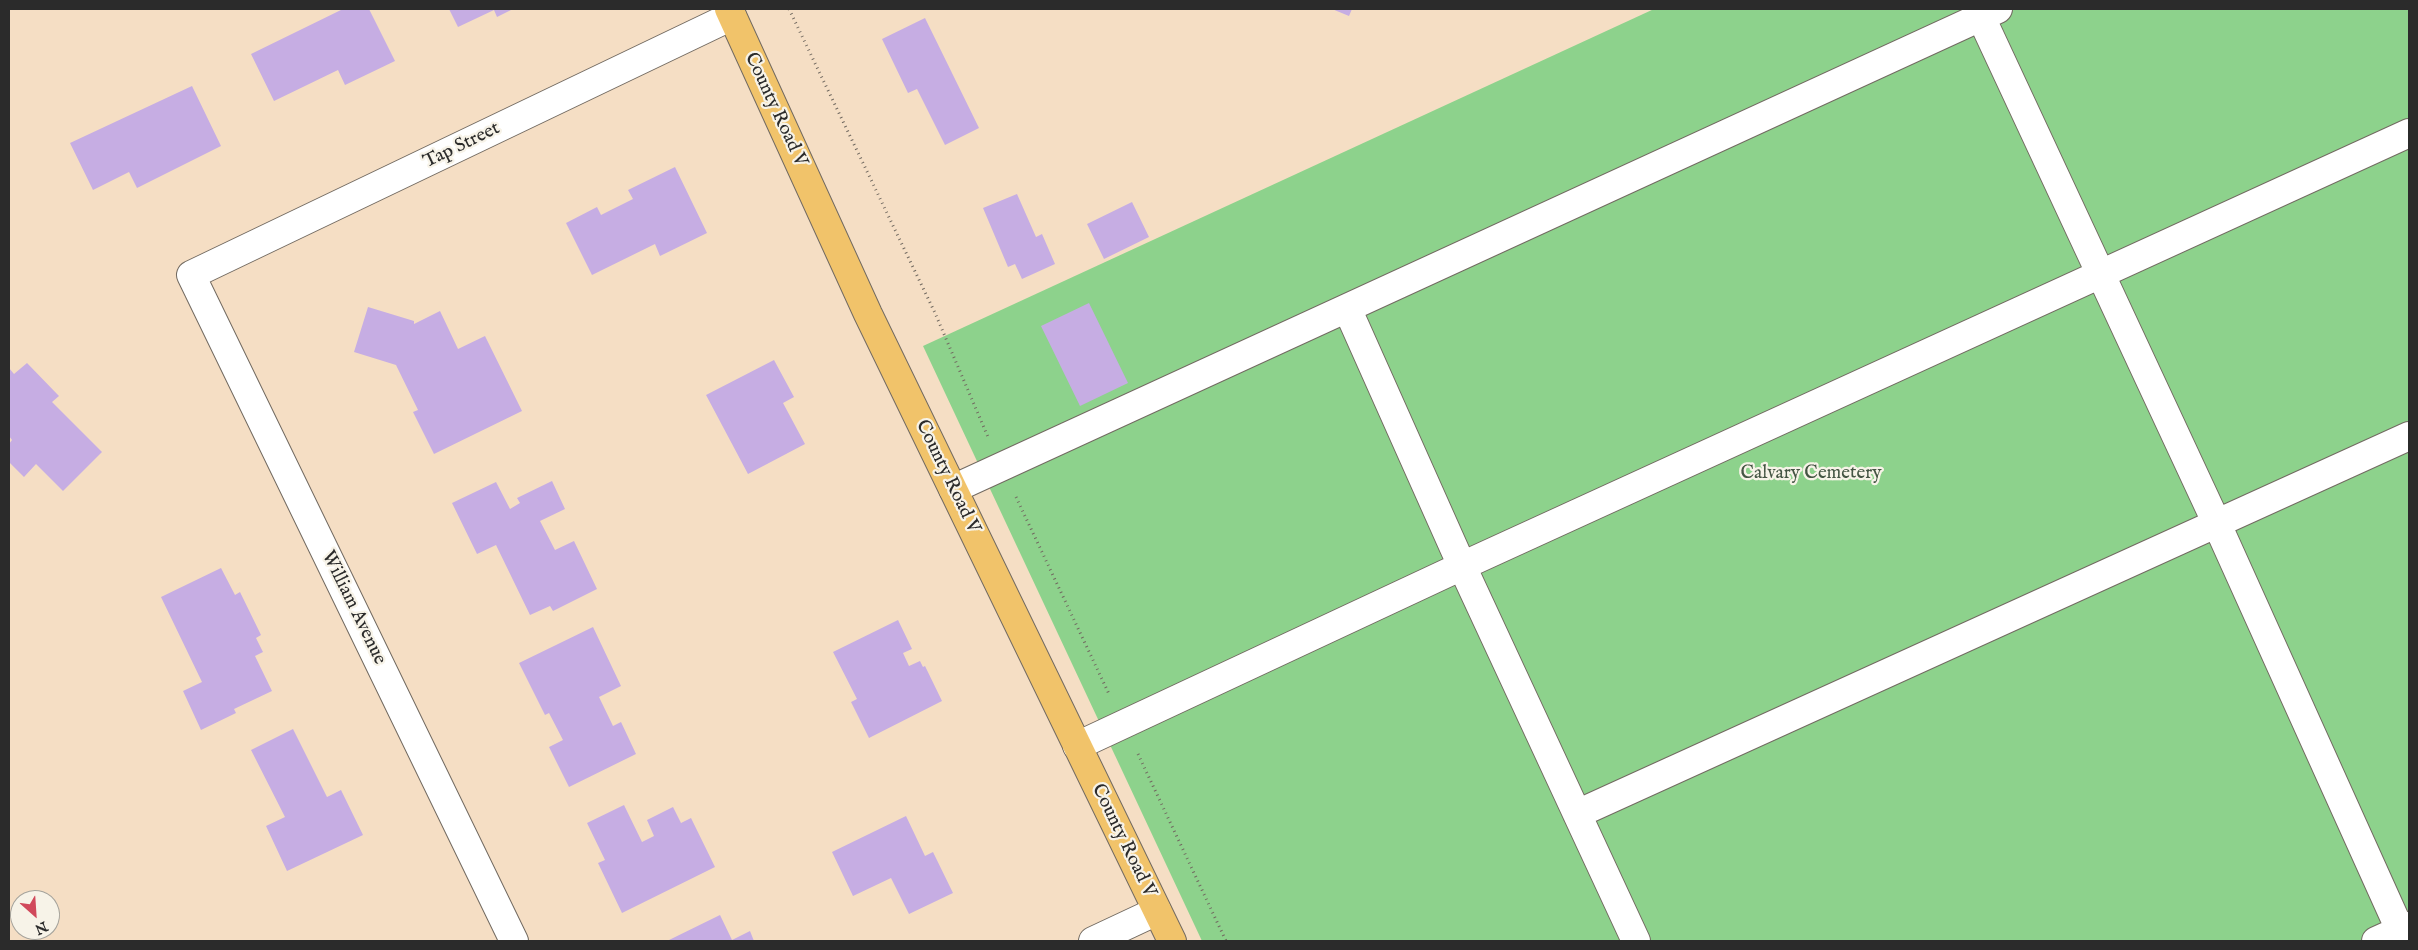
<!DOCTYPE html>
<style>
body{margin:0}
#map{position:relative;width:2418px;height:950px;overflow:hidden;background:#f5dec4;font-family:"IM FELL English",serif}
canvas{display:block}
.frame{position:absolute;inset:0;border:10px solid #2b2b2b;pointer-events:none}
.north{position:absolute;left:10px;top:890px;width:50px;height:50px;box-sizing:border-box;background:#f7f3e8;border:1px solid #a5a39c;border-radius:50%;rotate:154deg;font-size:14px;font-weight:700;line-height:20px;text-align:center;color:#2b2b2b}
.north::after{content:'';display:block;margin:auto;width:18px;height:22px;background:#d1495b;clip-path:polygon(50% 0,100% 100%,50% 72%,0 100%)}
</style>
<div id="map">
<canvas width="2418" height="950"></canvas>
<div class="frame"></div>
<div class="north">N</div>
</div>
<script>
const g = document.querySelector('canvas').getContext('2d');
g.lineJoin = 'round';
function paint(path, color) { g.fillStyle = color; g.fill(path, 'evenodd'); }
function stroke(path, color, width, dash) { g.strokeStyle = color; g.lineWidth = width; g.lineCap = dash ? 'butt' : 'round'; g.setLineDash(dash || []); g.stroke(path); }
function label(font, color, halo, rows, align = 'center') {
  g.font = font + ' "IM FELL English",serif'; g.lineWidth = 4.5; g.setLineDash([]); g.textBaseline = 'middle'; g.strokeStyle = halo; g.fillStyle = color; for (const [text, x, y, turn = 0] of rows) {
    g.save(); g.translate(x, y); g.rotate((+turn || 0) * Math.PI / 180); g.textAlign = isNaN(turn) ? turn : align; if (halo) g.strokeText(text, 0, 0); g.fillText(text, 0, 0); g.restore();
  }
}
paint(new Path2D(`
 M 1654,9 L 2409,9 L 2409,941 L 1202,941 L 923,346 Z`), '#8dd28c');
paint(new Path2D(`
 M 343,9 L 369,9 L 395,61 L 345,85 L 338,70 L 274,101 L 251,54 Z
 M 449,9 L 513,9 L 497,17 L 494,10 L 458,27 Z
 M 1332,9 L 1352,9 L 1349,16 Z
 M 925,18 L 979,128 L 945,145 L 917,89 L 908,93 L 882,39 Z
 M 192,86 L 221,146 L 137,188 L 129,172 L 93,190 L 70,143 Z
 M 675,167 L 707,233 L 660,256 L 655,244 L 592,275 L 566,223 L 597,207 L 601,215 L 633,199 L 628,190 Z
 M 1017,194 L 1036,237 L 1042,234 L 1055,264 L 1022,279 L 1015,264 L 1008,267 L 983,208 Z
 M 1132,202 L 1149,237 L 1104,259 L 1087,224 Z
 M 1089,303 L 1128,383 L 1080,406 L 1041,326 Z
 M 368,307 L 414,321 L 414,324 L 440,311 L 458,349 L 485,336 L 522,411 L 434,454 L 413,412 L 418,410 L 396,365 L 354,352 Z
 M 774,360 L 794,397 L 783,403 L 805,444 L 748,474 L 706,395 Z
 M 27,363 L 59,396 L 52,402 L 102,452 L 63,491 L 36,464 L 24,477 L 9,462 L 9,444 L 12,440 L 9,436 L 9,368 L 14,374 Z
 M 552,481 L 565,509 L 540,521 L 555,550 L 574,541 L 597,589 L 553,611 L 550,606 L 530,615 L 496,545 L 477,554 L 452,503 L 496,482 L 510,509 L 520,503 L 517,498 Z
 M 221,568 L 235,595 L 240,592 L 261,635 L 256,638 L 263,652 L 255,656 L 272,691 L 234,709 L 236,713 L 201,730 L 183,691 L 202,682 L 161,597 Z
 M 898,620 L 912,649 L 903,653 L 909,666 L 920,661 L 923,667 L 925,666 L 942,701 L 869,738 L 851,702 L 857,699 L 833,652 Z
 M 593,627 L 621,686 L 599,697 L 613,726 L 621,722 L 636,754 L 569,787 L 549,747 L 563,740 L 549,713 L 545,715 L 519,663 Z
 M 293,729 L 327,797 L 341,790 L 363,835 L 287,871 L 266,826 L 285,817 L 251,750 Z
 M 624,805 L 642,842 L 654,836 L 647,820 L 673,807 L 681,823 L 691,818 L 715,867 L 622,913 L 598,863 L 605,860 L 587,823 Z
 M 906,816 L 925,856 L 933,852 L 953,893 L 909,914 L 891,878 L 853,896 L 832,852 Z
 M 720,915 L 732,940 L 750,931 L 754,941 L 667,941 Z`), '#c6ade3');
const minor = new Path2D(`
 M 1981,17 L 2217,524 L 2400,930
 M 1347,308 L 1462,566 L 1636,941
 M 953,489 L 1998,9
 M 1077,746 L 1462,566 L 2409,133
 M 1577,814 L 2409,436
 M 514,941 L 191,275 L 732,16
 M 1093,941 L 1157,911
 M 2376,941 L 2409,926`);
const major = new Path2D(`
 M 729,9 L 868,314 L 1172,941`);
stroke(minor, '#726a61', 30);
stroke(major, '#726a61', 30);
stroke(new Path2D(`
 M 789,9 L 935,313 L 988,437
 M 1016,497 L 1109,694
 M 1138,754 L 1226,941`), '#726a61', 3, [1, 4]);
stroke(minor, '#fff', 28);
stroke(major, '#f1c36a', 28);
label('19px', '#2b2b2b', '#f7f3e8', [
 ["County Road V",775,110,65],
 ["Tap Street",462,146,-26],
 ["County Road V",947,477,64],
 ["William Avenue",353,608,64],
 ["County Road V",1123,841,64]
]);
label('19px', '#445543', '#f7f3e8', [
 ["Calvary Cemetery",1811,474]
]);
</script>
